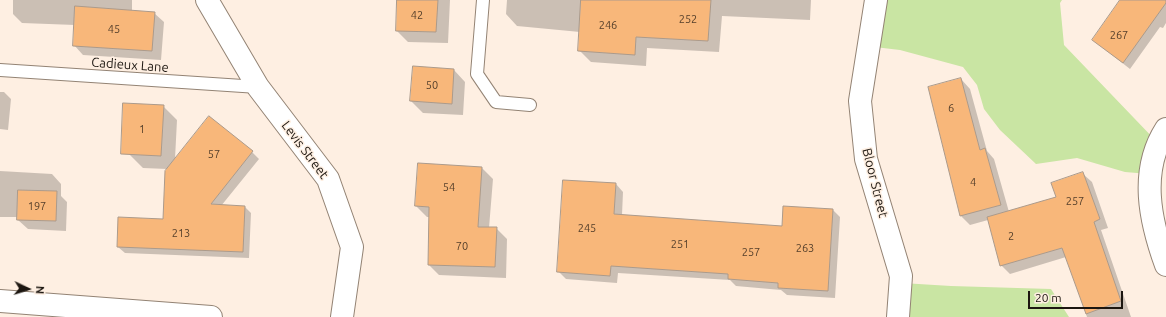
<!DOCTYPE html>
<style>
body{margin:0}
#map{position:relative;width:1166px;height:317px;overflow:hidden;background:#feefe2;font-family:Ubuntu,sans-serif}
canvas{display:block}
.north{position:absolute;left:8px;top:269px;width:40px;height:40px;-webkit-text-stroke:3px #feefe2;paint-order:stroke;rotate:94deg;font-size:11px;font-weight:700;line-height:16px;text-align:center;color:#1c1610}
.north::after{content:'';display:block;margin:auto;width:14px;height:18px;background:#1c1610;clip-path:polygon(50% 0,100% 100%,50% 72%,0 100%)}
.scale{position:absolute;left:1028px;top:291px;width:95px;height:18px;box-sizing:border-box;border:2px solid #1c1610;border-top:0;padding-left:5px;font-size:12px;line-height:14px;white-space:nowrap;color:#1c1610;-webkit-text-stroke:3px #feefe2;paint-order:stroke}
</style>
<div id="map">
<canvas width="1166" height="317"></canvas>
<div class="north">N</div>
<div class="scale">20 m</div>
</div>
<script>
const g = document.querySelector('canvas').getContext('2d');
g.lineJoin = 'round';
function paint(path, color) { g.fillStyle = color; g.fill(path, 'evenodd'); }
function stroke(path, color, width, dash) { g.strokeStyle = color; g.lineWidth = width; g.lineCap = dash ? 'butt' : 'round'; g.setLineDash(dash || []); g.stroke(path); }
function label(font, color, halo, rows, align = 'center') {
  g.font = font + ' Ubuntu,sans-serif'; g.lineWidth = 3; g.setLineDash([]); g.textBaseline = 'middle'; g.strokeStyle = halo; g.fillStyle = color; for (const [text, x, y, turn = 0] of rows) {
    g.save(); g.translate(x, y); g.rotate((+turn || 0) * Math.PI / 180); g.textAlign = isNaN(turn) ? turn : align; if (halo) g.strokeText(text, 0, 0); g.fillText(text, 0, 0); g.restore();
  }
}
paint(new Path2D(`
 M 874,0 L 1062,0 L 1060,3 L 1064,45 L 1157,142 L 1149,174 L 1125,172 L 1077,158 L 1036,164 L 1000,130 L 984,109 L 977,85 L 963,67 L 900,50 L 866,46 Z
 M 902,283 L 951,286 L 1051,289 L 1069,317 L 900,317 Z`), '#c9e5a3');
paint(new Path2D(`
 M 13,0 L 132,0 L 132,11 L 154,13 L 164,22 L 161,60 L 83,55 L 74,45 L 75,25 L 22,23 L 13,14 Z
 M 398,0 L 450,0 L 448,43 L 408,42 L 397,31 Z
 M 507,0 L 811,0 L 810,20 L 722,16 L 719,52 L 647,48 L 646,66 L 591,62 L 579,50 L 580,32 L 517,26 L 506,14 Z
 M 1122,0 L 1166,0 L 1166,23 L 1163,28 L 1160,27 L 1130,69 L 1093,40 Z
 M 454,70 L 465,82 L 463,115 L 423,113 L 411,101 Z
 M 961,79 L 970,89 L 987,151 L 994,159 L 1009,212 L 1057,197 L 1083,174 L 1092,182 L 1108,228 L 1101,230 L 1131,317 L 1087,317 L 1066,257 L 1010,274 L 1001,265 L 988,220 L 970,225 L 961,216 Z
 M 0,92 L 4,92 L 11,99 L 8,130 L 0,129 Z
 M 163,106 L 177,120 L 175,159 L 252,152 L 259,159 L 221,206 L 245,207 L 251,213 L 249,258 L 125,253 L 118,247 L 164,220 L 167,169 L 143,168 L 129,154 Z
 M 482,168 L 493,179 L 489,228 L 496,228 L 507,239 L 506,278 L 439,275 L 429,265 L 430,217 L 427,217 L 416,206 Z
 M 0,171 L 52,174 L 61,184 L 61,196 L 67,202 L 66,231 L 28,229 L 18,220 L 18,217 L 0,217 Z
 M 616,184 L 623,192 L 622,215 L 783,227 L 833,210 L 840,217 L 835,298 L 787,295 L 781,290 L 736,286 L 730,280 L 618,273 L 617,283 L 566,279 L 558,271 Z`), '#0003');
const building = new Path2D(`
 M 397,0 L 438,0 L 436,32 L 396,31 Z
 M 581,0 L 711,0 L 708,41 L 636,37 L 635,55 L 578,51 Z
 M 1120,0 L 1166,0 L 1166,3 L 1123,63 L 1092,40 Z
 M 75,6 L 155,12 L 152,51 L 73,46 Z
 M 413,66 L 454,69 L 452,104 L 410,101 Z
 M 961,78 L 980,150 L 985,148 L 1001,205 L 960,216 L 928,87 Z
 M 123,103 L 164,105 L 161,156 L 121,154 Z
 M 209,116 L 253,151 L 211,204 L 245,206 L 243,252 L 117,247 L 118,217 L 163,219 L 165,171 Z
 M 418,163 L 482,167 L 478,227 L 497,227 L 495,267 L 428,265 L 429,207 L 415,206 Z
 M 1083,172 L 1100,219 L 1094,222 L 1121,301 L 1086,314 L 1062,248 L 1000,266 L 987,217 L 1056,197 L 1051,183 Z
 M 563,180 L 616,183 L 614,214 L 782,226 L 783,206 L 833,209 L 828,291 L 778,288 L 778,283 L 728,279 L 728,274 L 611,266 L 610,276 L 557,272 Z
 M 18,190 L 57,191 L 56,221 L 17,220 Z`);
paint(building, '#f8b77a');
stroke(building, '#ab9a8b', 1);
const lane = new Path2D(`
 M 483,0 L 477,74 L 496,102 L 530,105
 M 0,70 L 258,87`);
const street = new Path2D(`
 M 207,0 L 258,87 L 328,179 L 352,247 L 342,317
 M 876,0 L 860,101 L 866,159 L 901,276 L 898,317
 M 0,301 L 211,317`);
const secondary = new Path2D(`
 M 1166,129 C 1139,171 1150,221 1166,265`);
stroke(lane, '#938374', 14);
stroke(street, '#938374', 24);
stroke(secondary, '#938374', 24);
stroke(lane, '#fff', 12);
stroke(street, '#fff', 22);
stroke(secondary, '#fff', 22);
label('11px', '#533e2a', null, [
 ["42",417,15],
 ["252",688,19],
 ["246",608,25],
 ["45",114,29],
 ["267",1119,35],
 ["50",432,85],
 ["6",951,108],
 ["1",142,129],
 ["57",214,154],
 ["4",973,182],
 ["54",449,187],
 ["257",1075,201],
 ["197",37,206],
 ["245",587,228],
 ["213",181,233],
 ["2",1011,236],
 ["251",680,244],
 ["70",462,246],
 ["263",805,248],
 ["257",751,252]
]);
label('13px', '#1c1610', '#feefe2', [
 ["Cadieux Lane",130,65,4],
 ["Levis Street",305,150,53],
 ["Bloor Street",875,183,76]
]);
</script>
